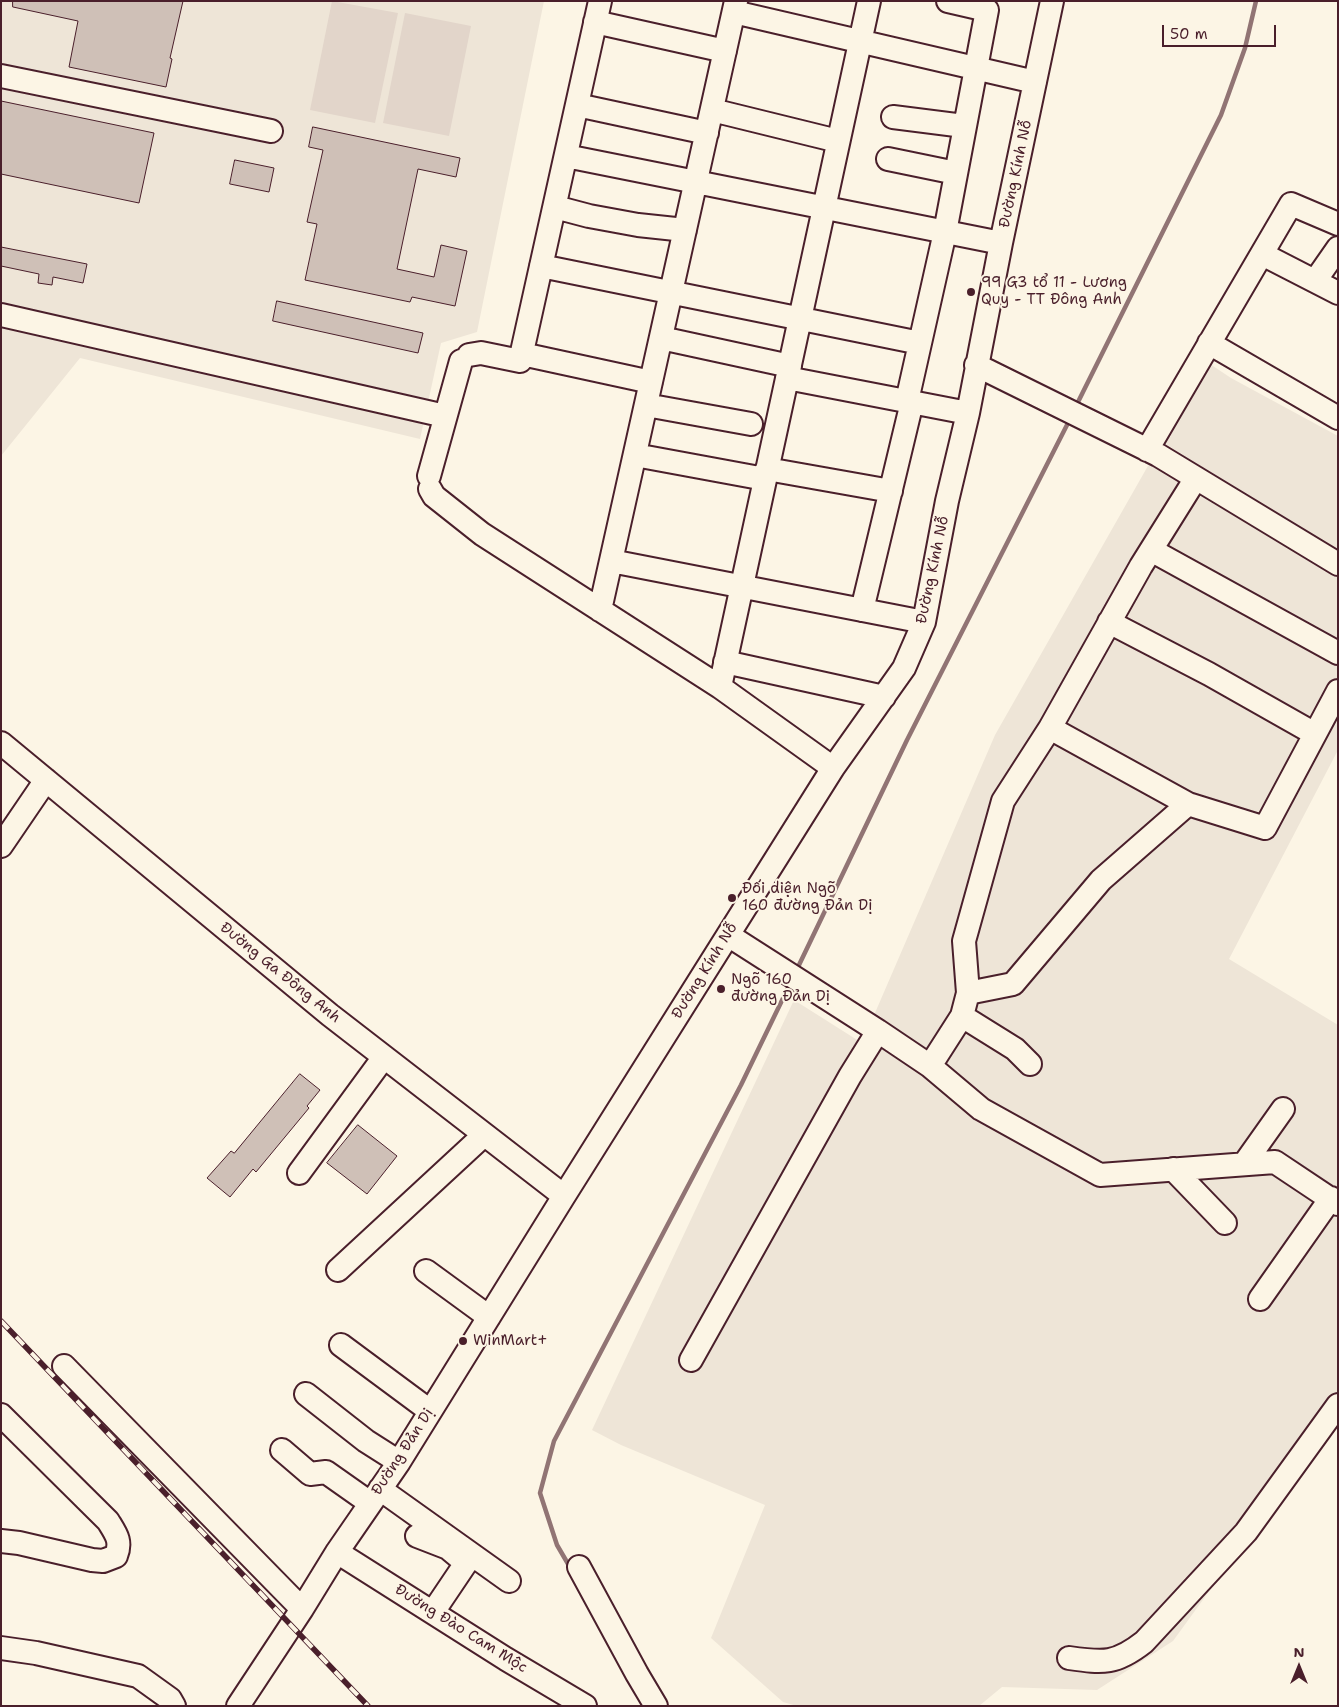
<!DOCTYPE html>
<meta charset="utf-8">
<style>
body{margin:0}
#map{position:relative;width:1339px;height:1707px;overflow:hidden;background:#fcf5e5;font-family:"Shantell Sans",sans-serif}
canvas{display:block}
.frame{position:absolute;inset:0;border:2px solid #4a1f2b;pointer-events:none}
.north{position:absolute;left:1274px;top:1642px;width:50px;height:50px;-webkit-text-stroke:4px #fcf5e5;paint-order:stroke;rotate:0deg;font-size:14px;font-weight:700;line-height:20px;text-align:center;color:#4a1f2b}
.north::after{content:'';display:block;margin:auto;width:18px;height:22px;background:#4a1f2b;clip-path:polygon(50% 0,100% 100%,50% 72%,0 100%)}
.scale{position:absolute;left:1162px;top:25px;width:114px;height:22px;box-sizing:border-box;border:2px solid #4a1f2b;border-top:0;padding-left:6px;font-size:15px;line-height:18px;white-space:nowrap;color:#4a1f2b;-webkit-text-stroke:4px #fcf5e5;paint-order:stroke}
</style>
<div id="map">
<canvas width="1339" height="1707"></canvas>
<div class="frame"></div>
<div class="north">N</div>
<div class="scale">50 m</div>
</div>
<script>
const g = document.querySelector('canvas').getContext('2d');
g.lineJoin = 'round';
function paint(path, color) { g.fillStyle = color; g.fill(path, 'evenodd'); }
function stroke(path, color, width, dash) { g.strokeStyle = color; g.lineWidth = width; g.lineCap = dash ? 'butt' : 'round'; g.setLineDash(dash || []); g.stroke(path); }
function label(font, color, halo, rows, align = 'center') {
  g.font = font + ' "Shantell Sans",sans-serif'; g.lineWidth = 4; g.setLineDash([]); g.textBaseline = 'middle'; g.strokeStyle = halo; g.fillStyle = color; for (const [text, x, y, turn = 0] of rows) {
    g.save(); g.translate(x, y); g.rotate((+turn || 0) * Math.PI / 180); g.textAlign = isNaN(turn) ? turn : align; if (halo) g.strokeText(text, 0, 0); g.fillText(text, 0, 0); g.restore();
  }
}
paint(new Path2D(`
 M 1,1 L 544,1 L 477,332 L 441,343 L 420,439 L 80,358 L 1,456 Z
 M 1207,362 L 1231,378 L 1338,436 L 1338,750 L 1229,959 L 1338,1025 L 1338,1414 L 1173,1641 L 1097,1690 L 1002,1687 L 979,1706 L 797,1706 L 783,1702 L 711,1638 L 765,1505 L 621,1445 L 592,1430 L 794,1000 L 862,1043 L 995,735 Z`), '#eee5d7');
paint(new Path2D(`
 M 332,1 L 398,13 L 375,123 L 310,110 Z
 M 405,13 L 471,26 L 449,136 L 383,123 Z`), '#e2d5ca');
stroke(new Path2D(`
 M 1078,402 L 1221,115 L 1245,48 L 1256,1
 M 799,965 L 907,740 L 1067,425
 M 571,1569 L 557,1545 L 540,1493 L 554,1441 L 741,1085 L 788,988`), '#917474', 4.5);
const building = new Path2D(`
 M 13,1 L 183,1 L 170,58 L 172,59 L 166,87 L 69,67 L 78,21 L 13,7 Z
 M 1,101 L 154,133 L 139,203 L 1,174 Z
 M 313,127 L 460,158 L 456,177 L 418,169 L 397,269 L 434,277 L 441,245 L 467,251 L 455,306 L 412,297 L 410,302 L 305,280 L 317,224 L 307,222 L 323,150 L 309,147 Z
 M 235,160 L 274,168 L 269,192 L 230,184 Z
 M 1,247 L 87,264 L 83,283 L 53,277 L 52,285 L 38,283 L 39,274 L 1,266 Z
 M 277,301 L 423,333 L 418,353 L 273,321 Z
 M 300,1074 L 320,1090 L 307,1106 L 309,1108 L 256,1172 L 253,1169 L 230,1197 L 207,1178 L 231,1151 L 234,1153 Z
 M 358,1125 L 397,1156 L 367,1194 L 327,1163 Z`);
paint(building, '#cfc0b7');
stroke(building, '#4a1f2b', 1);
const minor = new Path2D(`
 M 734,12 L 1035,82
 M 595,22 L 725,51
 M 1,76 L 271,131
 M 577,105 L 707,133
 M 712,110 L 838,141
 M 893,117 L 964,126
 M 566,156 L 1001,243
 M 888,159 L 956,173
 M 555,207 L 589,216 L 638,225 L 685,230
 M 1262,254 L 1338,293
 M 541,266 L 920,343
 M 1315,281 L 1338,248
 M 1,315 L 445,416
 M 661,338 L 790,366
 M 1209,343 L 1338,418
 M 522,354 L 651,382
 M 469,355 L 481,353 L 520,361 L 600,1
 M 976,365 L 1158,455 L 1338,564
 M 787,378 L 968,413
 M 907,401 L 945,232 L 987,10 L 948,1
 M 646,405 L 751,424
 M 1147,450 L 1291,204 L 1338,224
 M 635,455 L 765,479
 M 767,469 L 891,491
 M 429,476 L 461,361
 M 430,489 L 434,496 L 482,534 L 720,687 L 833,768
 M 1151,550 L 1338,653
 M 611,561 L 924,622
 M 600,610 L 736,1
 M 862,610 L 912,402
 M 1109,622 L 1209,674 L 1315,734
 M 725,662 L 884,697
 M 720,687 L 869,1
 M 1050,728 L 1141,566 L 1196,478
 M 1,743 L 330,1015 L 564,1196
 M 1188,804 L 1101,880 L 1013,984 L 968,993 L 964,941 L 1003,801 L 1050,728 L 1188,804 L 1265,828 L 1338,691
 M 1,846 L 46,780
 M 728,935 L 878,1031 L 930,1066 L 981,1109 L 1100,1175 L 1275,1162 L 1338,1204
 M 968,993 L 962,1016 L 1015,1049 L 1030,1064
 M 930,1066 L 962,1016
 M 1244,1164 L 1283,1109
 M 1173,1169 L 1225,1223
 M 299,1173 L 384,1057
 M 338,1270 L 484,1135
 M 426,1271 L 489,1317
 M 1260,1299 L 1331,1198
 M 341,1345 L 430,1411
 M 691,1360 L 850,1076 L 878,1031
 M 64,1366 L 302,1609
 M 306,1394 L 366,1441 L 399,1462
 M 1,1415 L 108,1521 C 116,1534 122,1541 116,1556 L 103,1561 L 92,1560 L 19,1543 L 1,1541
 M 282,1450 L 310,1474 L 326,1472 L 370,1503
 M 380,1489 L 509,1581
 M 417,1536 L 448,1548 L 466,1563 L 433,1612
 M 337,1552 L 506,1659 L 585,1706
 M 579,1567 L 637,1674 L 656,1706
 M 1,1648 L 36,1653 L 138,1676 L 170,1699 L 174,1706
 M 1069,1658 C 1104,1663 1116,1664 1144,1642 L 1246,1532 L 1338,1405
 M 238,1706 L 302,1609 L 337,1552 L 399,1462 L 564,1196 L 833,768 L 904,668 L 924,622 L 947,501 L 968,413 L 1001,243 L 1052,1`);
stroke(minor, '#4a1f2b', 26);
stroke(minor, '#fcf5e5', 22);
const rail = new Path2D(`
 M 1,1321 L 368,1706`);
stroke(rail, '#4a1f2b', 5.5);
stroke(rail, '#fcf5e5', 4, [11]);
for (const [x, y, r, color] of [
 [971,292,5,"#4a1f2b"],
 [732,898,5,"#4a1f2b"],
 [721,989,5,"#4a1f2b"],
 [463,1341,5,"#4a1f2b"]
]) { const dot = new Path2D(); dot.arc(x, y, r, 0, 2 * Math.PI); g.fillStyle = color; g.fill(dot); stroke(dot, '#fcf5e5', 2); }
label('15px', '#4a1f2b', '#fcf5e5', [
 ["Đường Kính Nỗ",1016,174,-78],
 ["Đường Kính Nỗ",933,570,-78],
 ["Đường Kính Nỗ",705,971,-58],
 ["Đường Ga Đông Anh",280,973,39],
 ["Đường Đản Dị",403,1452,-57],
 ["Đường Đào Cam Mộc",461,1629,32]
]);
label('15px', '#4a1f2b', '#fcf5e5', [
 ["99 G3 tổ 11 - Lương",981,283],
 ["Quy - TT Đông Anh",981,300],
 ["Đối diện Ngõ",742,889],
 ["160 đường Đản Dị",742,906],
 ["Ngõ 160",731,980],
 ["đường Đản Dị",731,997],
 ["WinMart+",473,1341]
], 'left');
</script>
